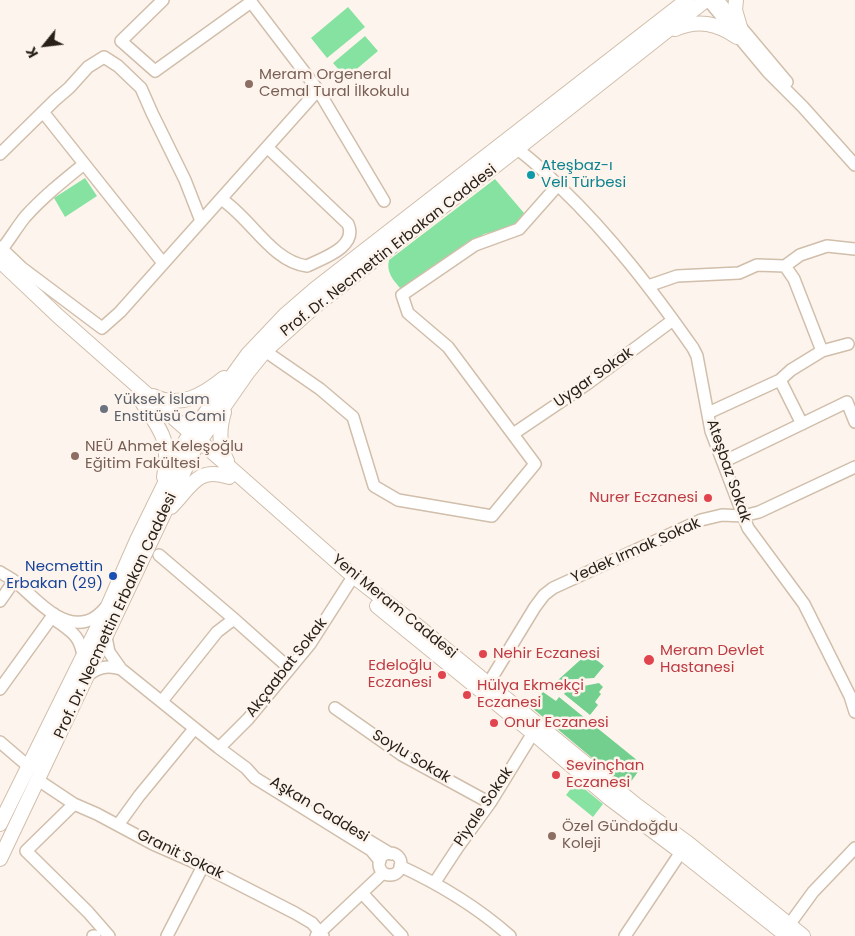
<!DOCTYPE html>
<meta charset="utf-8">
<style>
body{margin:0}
#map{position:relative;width:855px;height:936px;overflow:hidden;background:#fdf5ed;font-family:Poppins,sans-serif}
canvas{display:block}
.north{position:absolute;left:20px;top:20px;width:50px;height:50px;-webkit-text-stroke:4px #fdf5ed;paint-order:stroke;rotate:241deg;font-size:14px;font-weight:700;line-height:20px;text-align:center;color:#28211a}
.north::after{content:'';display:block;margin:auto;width:18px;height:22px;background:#28211a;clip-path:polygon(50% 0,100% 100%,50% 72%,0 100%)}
</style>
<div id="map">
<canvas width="855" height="936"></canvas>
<div class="north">K</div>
</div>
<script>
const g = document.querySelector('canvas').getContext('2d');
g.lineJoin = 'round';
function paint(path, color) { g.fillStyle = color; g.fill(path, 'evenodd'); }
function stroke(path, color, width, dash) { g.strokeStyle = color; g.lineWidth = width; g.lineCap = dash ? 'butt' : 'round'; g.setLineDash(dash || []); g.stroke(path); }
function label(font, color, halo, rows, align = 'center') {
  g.font = font + ' Poppins,sans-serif'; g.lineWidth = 5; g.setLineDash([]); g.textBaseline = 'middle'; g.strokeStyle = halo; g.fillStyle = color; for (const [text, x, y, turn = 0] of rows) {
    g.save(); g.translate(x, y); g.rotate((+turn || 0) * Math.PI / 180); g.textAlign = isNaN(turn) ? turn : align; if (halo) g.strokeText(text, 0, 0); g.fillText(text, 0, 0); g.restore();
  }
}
paint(new Path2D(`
 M 348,7 L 365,27 L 327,58 L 311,38 Z
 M 365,36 L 378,51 L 346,78 L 333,63 Z
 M 85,178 L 97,196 L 65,217 L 54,198 Z
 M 495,179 L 524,213 L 518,223 L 501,230 L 484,234 L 406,289 L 402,290 C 394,281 386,273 389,260 Z
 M 576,782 L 603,804 L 593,817 L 566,795 Z`), '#86e2a0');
paint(new Path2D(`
 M 588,653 L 604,666 L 594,678 L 558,680 Z
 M 599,683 L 603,687 L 599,692 L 601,694 L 595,702 L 598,705 L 590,715 L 564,694 L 568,689 Z
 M 543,692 L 556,701 L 559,697 L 643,765 L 627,787 L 531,707 Z`), '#73cf8d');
const minor = new Path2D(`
 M 163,0 L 121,41 L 155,71 L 251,2 L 318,90 L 384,201
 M 708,0 L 768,72 L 803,107 L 855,165
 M 718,0 L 787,82
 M 43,112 L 163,263
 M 517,149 C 533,160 547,174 561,188 C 611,236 653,291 693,348 L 697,356 L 711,431 L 748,528 L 804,604 L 850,696 L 855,712
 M 0,154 L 55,100 L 69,88 L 88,67 L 104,57 L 118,66 L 141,88 L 152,113 L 185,180 L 201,221
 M 221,199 C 250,217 272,262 307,266 C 323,258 358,247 348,224 L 267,147
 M 0,247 L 22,268 L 102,328 L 120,312 L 318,90
 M 2,249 C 10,239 17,227 25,217 C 43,197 63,181 84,164
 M 785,266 L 800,255 L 827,246 L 855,249
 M 648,286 L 677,276 L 739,273 L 757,265 L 785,266 L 794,279 L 822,351 L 848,344
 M 265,351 L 320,389 L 353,417 L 374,486 L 398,500 L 492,516 L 535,464 L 448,347 L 408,313 L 402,295 L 475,245 L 519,229 L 558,185
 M 780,380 L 791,370 L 822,351
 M 708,413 L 780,380 L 802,424
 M 513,434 L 587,384 L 673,320
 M 723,462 L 847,402 L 855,422
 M 159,555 L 234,619 L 289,668
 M 0,572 C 6,576 12,579 17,583 C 35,598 60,629 87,621 C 95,619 101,613 106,607
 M 0,601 L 14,581
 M 57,621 C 72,632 80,636 83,656
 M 106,637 L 109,652 L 121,669 L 219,748 L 246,768 L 255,778 L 371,850 L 380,861
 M 87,676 C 98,667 107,665 121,669
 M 488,684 L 535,607 L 544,595 L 553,588 L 701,520 L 722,515 L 743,516 L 759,512 L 855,467
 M 0,689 L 54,614
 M 162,701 L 217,632 L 234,619
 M 335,708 L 402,755 L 490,803
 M 0,742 L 28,766
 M 219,748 L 248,719 L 310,644 L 349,583
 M 38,780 L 74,804 L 97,814 L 153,844 L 203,866 L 295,913 L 312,923 L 323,936
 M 74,804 L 26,851 L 88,912 L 109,936
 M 118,825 L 139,796 L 194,729
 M 366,839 L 391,854
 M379 864a11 11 0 1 1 22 0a11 11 0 1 1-22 0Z
 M 400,866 C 441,885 476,906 510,936
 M 435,882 L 458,847 L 490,803 L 533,733
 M 362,893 L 402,936
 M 789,925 L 813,892 L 855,848
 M 93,936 L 95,936
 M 167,936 L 203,866
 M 316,936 L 383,873
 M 625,936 L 681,852`);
const major = new Path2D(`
 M 736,0 L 735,10 L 740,27
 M 675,29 C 698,19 717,23 737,37
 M 0,261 L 58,316 L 353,576 L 415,624 L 636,805 L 689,844 L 803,936
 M 153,396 C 180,409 203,395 224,378
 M 142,402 C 161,431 171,440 164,477
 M 224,412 C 219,429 218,445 227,461
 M 171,507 C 191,487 197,466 229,477
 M 377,606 L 533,733 L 609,798 L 681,852 L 787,936
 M 0,824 L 108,606 L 137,540 L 186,440 L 248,354 L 285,315 L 315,289 L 687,0
 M 0,859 L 195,448 L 248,372 L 265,351 L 314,307 L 517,149 L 706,0`);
stroke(minor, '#d1beab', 14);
stroke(major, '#d1beab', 16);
stroke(minor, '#fff', 11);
stroke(major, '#fff', 14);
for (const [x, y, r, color] of [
 [249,84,5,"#8d6e63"],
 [531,175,5,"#0f9aa8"],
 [104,409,5,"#6b7280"],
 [75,456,5,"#8d6e63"],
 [708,498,5,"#e0444e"],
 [113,576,5,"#1a4fb4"],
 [483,654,5,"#e0444e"],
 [649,660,6,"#e0444e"],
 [442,675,5,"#e0444e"],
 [467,695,5,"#e0444e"],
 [494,723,5,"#e0444e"],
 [556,775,5,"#e0444e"],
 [552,836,5,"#8d6e63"]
]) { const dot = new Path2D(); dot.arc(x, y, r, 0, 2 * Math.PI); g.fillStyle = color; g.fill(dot); stroke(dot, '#fdf5ed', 2); }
label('15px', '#785e54', '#fdf5ed', [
 ["Meram Orgeneral",259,75],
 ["Cemal Tural İlkokulu",259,92],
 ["NEÜ Ahmet Keleşoğlu",85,447],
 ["Eğitim Fakültesi",85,464],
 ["Özel Gündoğdu",562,827],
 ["Koleji",562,844]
], 'left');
label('15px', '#0d838f', '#fdf5ed', [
 ["Ateşbaz-ı",541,166],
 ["Veli Türbesi",541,183]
], 'left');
label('15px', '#28211a', '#fdf5ed', [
 ["Prof. Dr. Necmettin Erbakan Caddesi",389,251,-38],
 ["Uygar Sokak",594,378,-35],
 ["Ateşbaz Sokak",728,471,71],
 ["Yedek Irmak Sokak",636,551,-24],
 ["Yeni Meram Caddesi",394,607,39],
 ["Prof. Dr. Necmettin Erbakan Caddesi",116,616,-65],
 ["Akçaabat Sokak",287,668,-52],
 ["Soylu Sokak",411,757,31],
 ["Piyale Sokak",484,807,-56],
 ["Aşkan Caddesi",319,810,31],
 ["Granit Sokak",180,855,26]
]);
label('15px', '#5b616d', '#fdf5ed', [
 ["Yüksek İslam",114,400],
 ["Enstitüsü Cami",114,417]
], 'left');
label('15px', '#be3a42', '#fdf5ed', [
 ["Nurer Eczanesi",698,498,"right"],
 ["Meram Devlet",660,651],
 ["Hastanesi",660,668],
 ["Nehir Eczanesi",493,654],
 ["Edeloğlu",432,666,"right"],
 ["Eczanesi",432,683,"right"],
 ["Hülya Ekmekçi",477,686],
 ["Eczanesi",477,703],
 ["Onur Eczanesi",504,723],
 ["Sevinçhan",566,766],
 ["Eczanesi",566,783]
], 'left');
label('15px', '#164399', '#fdf5ed', [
 ["Necmettin",103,567],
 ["Erbakan (29)",103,584]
], 'right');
</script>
